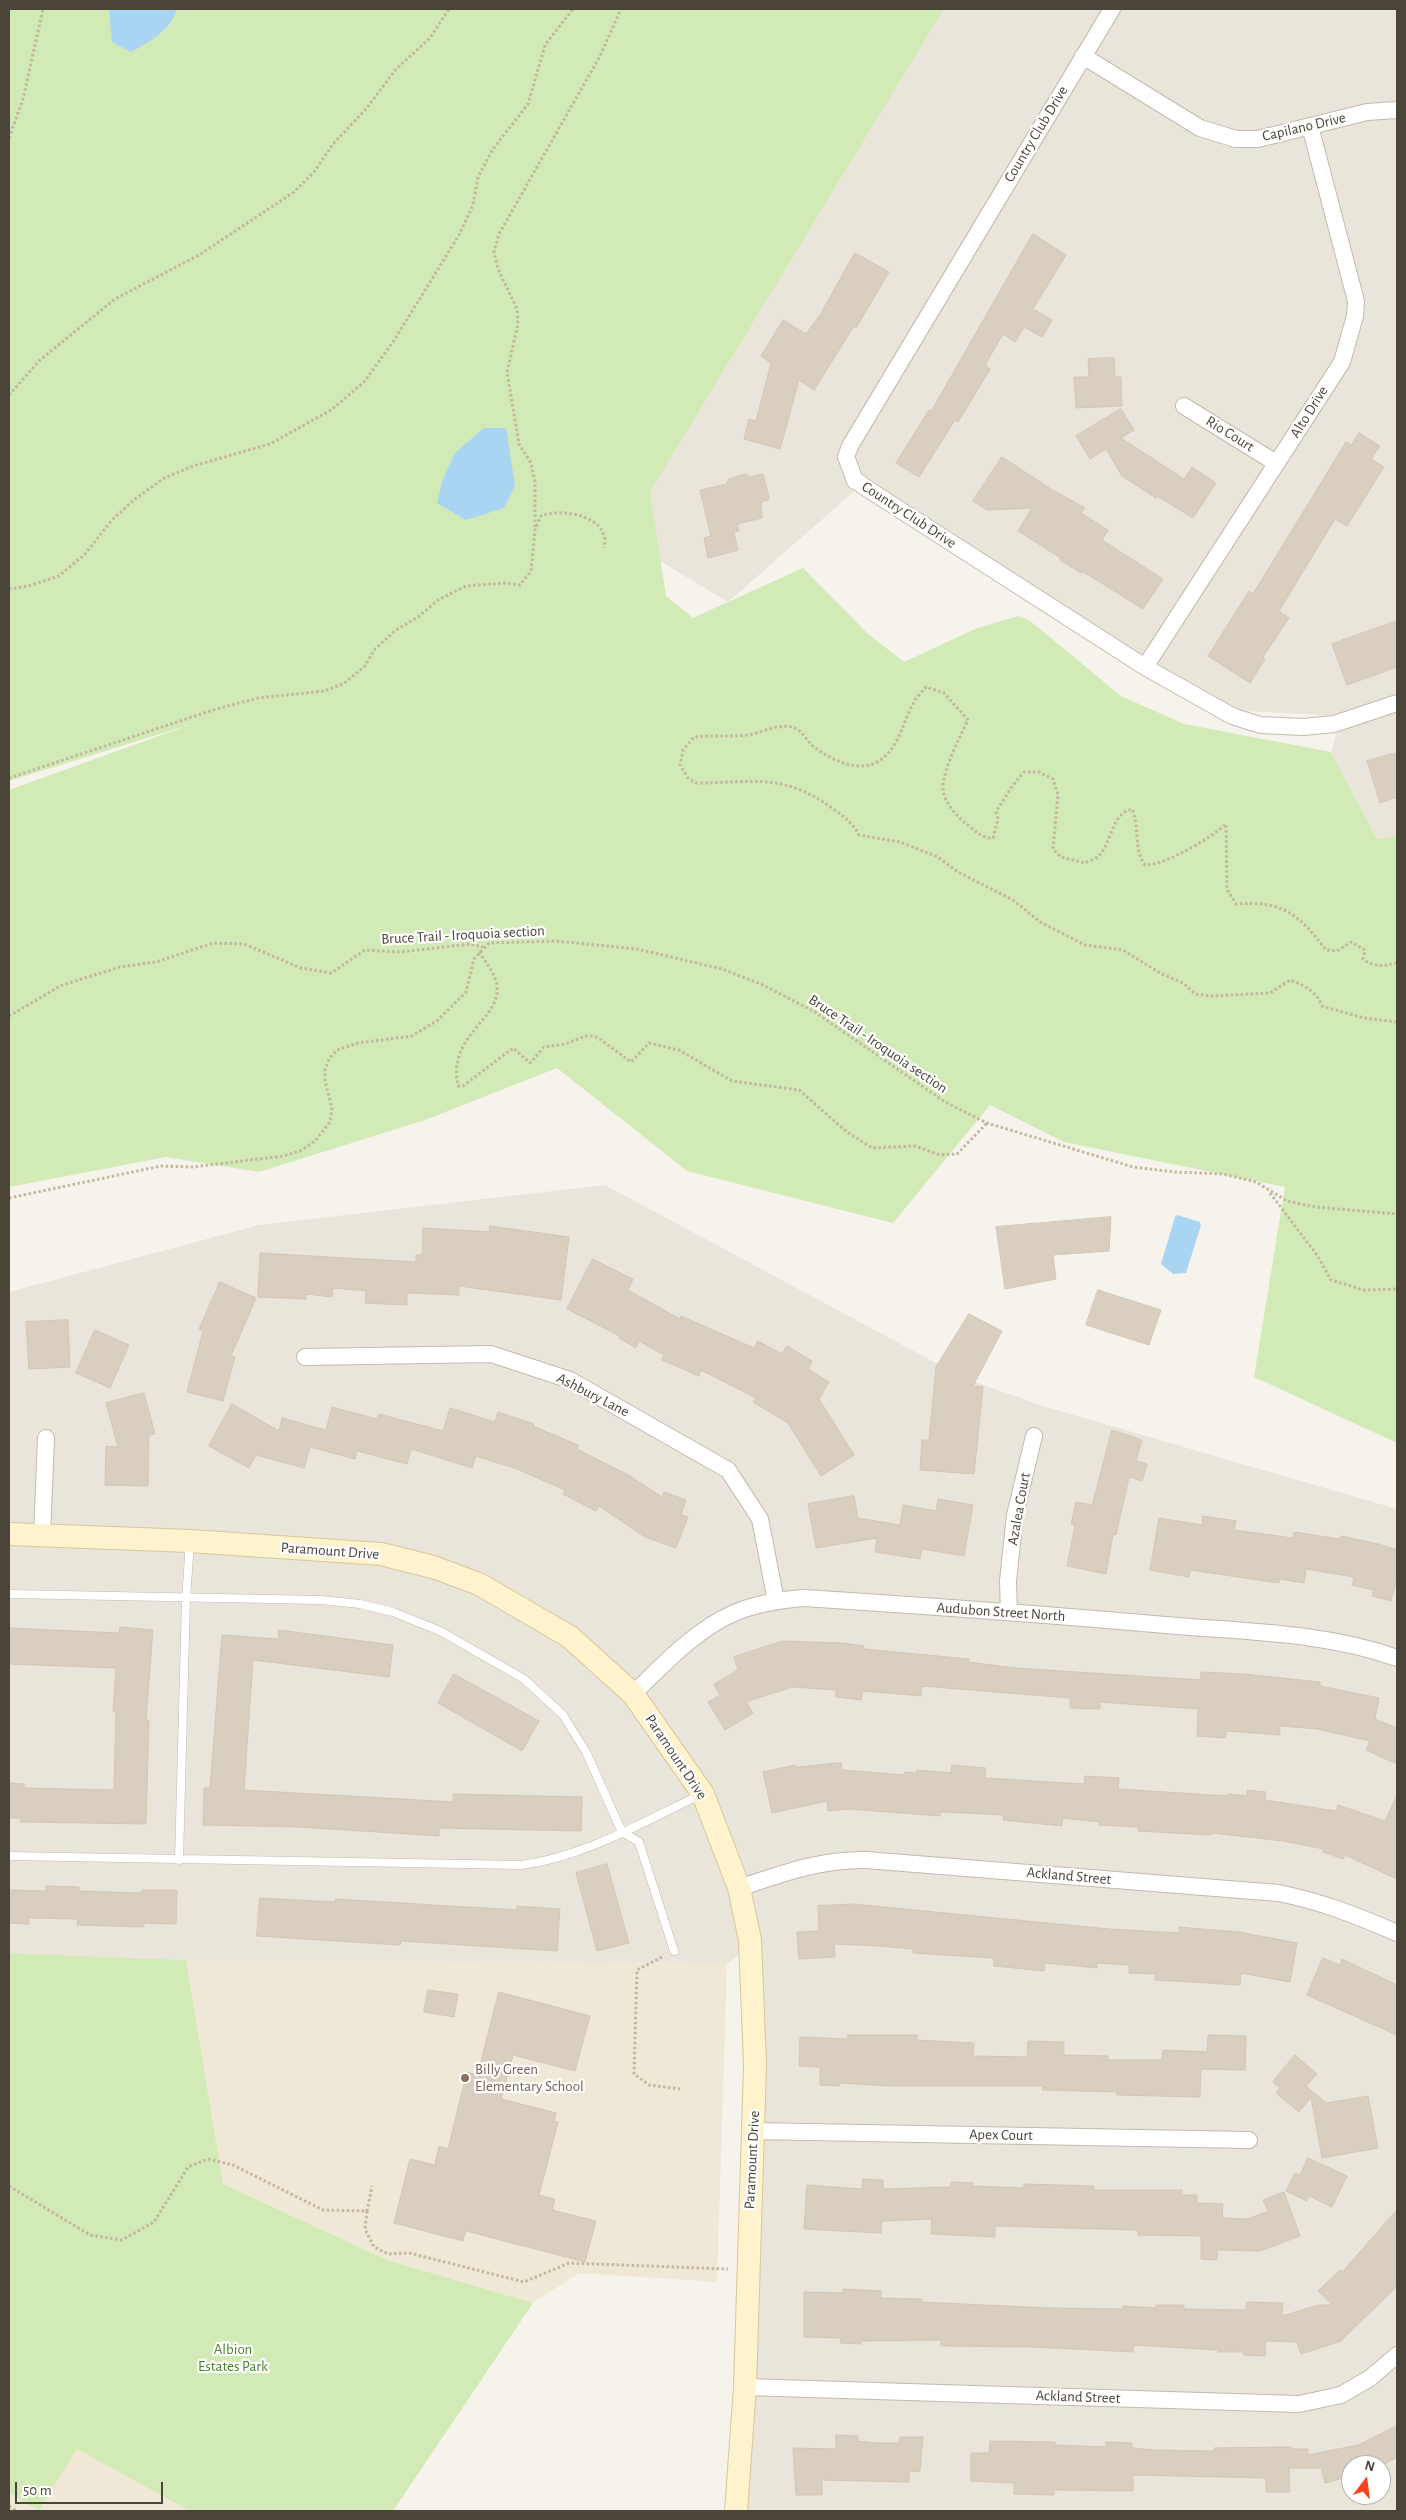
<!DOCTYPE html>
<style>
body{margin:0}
#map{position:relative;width:1406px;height:2520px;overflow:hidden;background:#f6f3ec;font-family:"Alegreya Sans",sans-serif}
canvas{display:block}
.frame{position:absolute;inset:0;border:10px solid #4b4439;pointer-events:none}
.north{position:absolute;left:1341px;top:2455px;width:50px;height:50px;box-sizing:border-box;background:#fff;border:1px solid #b7b4b0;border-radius:50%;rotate:15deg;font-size:14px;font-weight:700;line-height:20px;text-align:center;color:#4b4439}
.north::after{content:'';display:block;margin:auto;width:18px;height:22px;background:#fc3f1d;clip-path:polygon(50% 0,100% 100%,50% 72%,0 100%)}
.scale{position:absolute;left:15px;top:2482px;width:148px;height:22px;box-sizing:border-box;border:2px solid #4b4439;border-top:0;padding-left:6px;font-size:15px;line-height:18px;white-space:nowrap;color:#4b4439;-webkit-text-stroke:4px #fff;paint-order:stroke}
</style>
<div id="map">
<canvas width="1406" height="2520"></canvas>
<div class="frame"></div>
<div class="north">N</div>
<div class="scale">50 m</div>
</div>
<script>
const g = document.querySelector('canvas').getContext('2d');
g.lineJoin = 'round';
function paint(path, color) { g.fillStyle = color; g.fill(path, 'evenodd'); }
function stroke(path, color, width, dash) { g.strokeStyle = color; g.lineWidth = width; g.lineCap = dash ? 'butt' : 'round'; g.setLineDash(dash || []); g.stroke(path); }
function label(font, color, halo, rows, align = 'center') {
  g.font = font + ' "Alegreya Sans",sans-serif'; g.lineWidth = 4.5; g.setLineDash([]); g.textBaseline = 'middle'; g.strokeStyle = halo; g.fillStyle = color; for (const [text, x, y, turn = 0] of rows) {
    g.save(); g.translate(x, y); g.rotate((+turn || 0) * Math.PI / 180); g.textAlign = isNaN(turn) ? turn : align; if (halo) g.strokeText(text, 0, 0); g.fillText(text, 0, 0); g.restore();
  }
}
paint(new Path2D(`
 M 944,9 L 1397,9 L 1397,836 L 1377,839 L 1331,752 L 1342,716 L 1225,710 L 866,481 L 728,602 L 622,538 Z
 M 605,1185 L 964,1378 L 1043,1406 L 1397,1509 L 1397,2511 L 743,2511 L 751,1946 L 727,1964 L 186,1960 L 9,1953 L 9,1292 L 259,1225 ZM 1351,2465 L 1381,2465 L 1381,2495 L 1351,2495 Z`), '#eae5da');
paint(new Path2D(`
 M 186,1960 L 727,1964 L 717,2282 L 579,2273 L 533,2303 L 387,2260 L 223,2184 Z
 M 78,2447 L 193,2511 L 9,2511 L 9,2493 L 39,2511 Z`), '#efe8d6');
paint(new Path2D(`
 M 9,9 L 944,9 L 650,492 L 666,596 L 693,618 L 803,568 L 868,634 L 904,662 L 975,629 L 1018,616 L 1029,620 L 1121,696 L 1184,724 L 1331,752 L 1377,839 L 1397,836 L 1397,1443 L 1254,1377 L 1285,1187 L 1064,1142 L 990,1105 L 893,1223 L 687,1171 L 557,1068 L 425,1120 L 259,1172 L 166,1157 L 9,1187 L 9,790 L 192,724 L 9,781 Z
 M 9,1953 L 186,1960 L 223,2184 L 387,2260 L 533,2303 L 393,2511 L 190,2511 L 77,2449 L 39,2511 L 9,2493 Z`), '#d2eab5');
paint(new Path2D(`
 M 109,9 L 177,9 C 170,31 151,41 131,52 L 112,42 Z
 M 484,428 L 506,428 L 515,486 L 504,508 L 466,520 L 437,503 L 443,479 L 455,453 Z
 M 1177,1215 L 1200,1222 L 1201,1225 L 1186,1273 L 1173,1274 L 1161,1264 L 1175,1217 Z`), '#a9d4f2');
const building = new Path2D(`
 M 1033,234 L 1066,255 L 1033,309 L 1052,320 L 1042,337 L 1024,327 L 1015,342 L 1003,334 L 985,365 L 990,369 L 958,422 L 955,420 L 919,477 L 896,463 L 929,410 L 931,411 Z
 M 855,253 L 889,272 L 856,328 L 854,326 L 814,390 L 799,380 L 780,449 L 744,439 L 749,419 L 756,421 L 771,363 L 761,356 L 783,320 L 806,334 L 820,315 Z
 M 1114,358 L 1115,377 L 1121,377 L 1122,406 L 1076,408 L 1074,377 L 1089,377 L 1088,359 Z
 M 1121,409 L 1134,430 L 1121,438 L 1184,479 L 1192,467 L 1216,483 L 1193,518 L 1157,496 L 1156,498 L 1122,476 L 1106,449 L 1090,459 L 1076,436 Z
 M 1359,433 L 1380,446 L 1371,459 L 1384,467 L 1347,526 L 1335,519 L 1279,611 L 1289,618 L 1263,657 L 1265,659 L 1250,683 L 1208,656 L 1249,591 L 1253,594 L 1346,442 L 1351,445 Z
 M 1002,457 L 1051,489 L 1085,508 L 1081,513 L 1108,530 L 1102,540 L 1163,579 L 1143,609 L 1082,571 L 1081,573 L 1060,560 L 1061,558 L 1018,531 L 1032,508 L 987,510 L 973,501 Z
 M 746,474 L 749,477 L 763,474 L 769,497 L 768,500 L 761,502 L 762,518 L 737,524 L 739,531 L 734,532 L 738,550 L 708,558 L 704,538 L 711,536 L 700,490 L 727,484 L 729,479 Z
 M 1397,621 L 1397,667 L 1347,685 L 1332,644 Z
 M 1397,753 L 1397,797 L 1380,803 L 1367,761 Z
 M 1111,1217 L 1109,1251 L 1053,1255 L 1056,1279 L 1005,1289 L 996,1227 Z
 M 490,1226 L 569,1237 L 561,1300 L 459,1286 L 459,1295 L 407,1293 L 407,1305 L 365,1303 L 366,1291 L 333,1288 L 332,1297 L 306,1294 L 306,1299 L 258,1297 L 260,1253 L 416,1262 L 416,1255 L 422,1255 L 423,1228 L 489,1232 Z
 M 593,1259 L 633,1279 L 628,1290 L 680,1319 L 681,1316 L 754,1348 L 758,1341 L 782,1354 L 787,1346 L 812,1361 L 808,1369 L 829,1382 L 819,1399 L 854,1455 L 821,1476 L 788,1423 L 753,1402 L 756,1398 L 701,1370 L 699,1376 L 662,1360 L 664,1355 L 639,1341 L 636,1348 L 619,1338 L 620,1336 L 567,1309 Z
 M 220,1282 L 256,1298 L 231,1356 L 235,1357 L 223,1401 L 187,1392 L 203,1331 L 199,1330 Z
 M 1098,1290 L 1161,1310 L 1149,1345 L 1086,1325 Z
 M 969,1314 L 1002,1331 L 973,1386 L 983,1387 L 974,1474 L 920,1470 L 922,1440 L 929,1440 L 936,1367 Z
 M 68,1320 L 70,1367 L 29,1369 L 26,1322 Z
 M 95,1330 L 129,1345 L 110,1388 L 76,1373 Z
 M 144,1393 L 155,1434 L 149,1435 L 148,1486 L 105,1485 L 106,1446 L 118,1447 L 106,1403 Z
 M 232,1404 L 279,1431 L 282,1418 L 326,1430 L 332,1407 L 377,1419 L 379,1414 L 443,1431 L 450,1408 L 495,1422 L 498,1412 L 534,1424 L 533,1426 L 578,1445 L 577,1449 L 630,1476 L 662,1497 L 664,1492 L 686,1500 L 681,1515 L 688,1517 L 676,1548 L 645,1537 L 599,1506 L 596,1511 L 563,1494 L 565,1490 L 517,1469 L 476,1456 L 472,1468 L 411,1449 L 407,1464 L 357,1451 L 355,1459 L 310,1447 L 304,1468 L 256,1455 L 249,1468 L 209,1446 Z
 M 1112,1430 L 1142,1440 L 1136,1461 L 1147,1464 L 1142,1481 L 1129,1477 L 1116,1535 L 1113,1534 L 1106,1574 L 1067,1566 L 1075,1525 L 1071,1524 L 1076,1502 L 1092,1505 Z
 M 854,1496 L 858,1518 L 900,1525 L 903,1505 L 936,1511 L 938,1499 L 973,1505 L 964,1556 L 922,1549 L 920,1559 L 875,1552 L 877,1538 L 816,1548 L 808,1504 Z
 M 1203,1516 L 1236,1521 L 1234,1530 L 1293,1538 L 1294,1532 L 1340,1539 L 1341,1536 L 1378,1544 L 1397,1550 L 1397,1578 L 1391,1601 L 1372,1596 L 1374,1590 L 1352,1585 L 1354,1577 L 1306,1569 L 1304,1583 L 1279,1579 L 1279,1583 L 1190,1570 L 1189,1577 L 1150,1570 L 1159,1518 L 1202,1525 Z
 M 120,1627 L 153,1630 L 146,1720 L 149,1720 L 146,1824 L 21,1822 L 20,1818 L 9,1818 L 9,1783 L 24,1784 L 24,1788 L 114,1790 L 116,1711 L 113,1711 L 116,1668 L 9,1664 L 9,1628 L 119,1633 Z
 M 279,1630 L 393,1645 L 389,1677 L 253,1660 L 244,1790 L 453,1802 L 453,1794 L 582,1797 L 581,1831 L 439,1828 L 439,1836 L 300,1827 L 203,1825 L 204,1788 L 210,1788 L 222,1635 L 278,1639 Z
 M 783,1641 L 842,1643 L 864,1646 L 864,1649 L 969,1659 L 969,1662 L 1015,1668 L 1200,1680 L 1201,1672 L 1243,1674 L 1320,1682 L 1320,1686 L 1379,1698 L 1375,1719 L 1397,1728 L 1397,1764 L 1366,1750 L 1370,1741 L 1317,1729 L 1280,1726 L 1280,1735 L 1226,1731 L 1225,1738 L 1197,1736 L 1198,1709 L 1100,1702 L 1100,1709 L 1070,1708 L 1070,1698 L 922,1686 L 921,1696 L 863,1691 L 861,1700 L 836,1697 L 836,1690 L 792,1687 L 746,1702 L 753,1713 L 725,1730 L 708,1702 L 720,1695 L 714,1684 L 738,1670 L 734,1657 Z
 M 454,1674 L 539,1721 L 522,1751 L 438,1703 Z
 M 841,1763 L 842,1770 L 905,1775 L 905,1772 L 917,1773 L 917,1770 L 951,1773 L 952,1765 L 986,1768 L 985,1778 L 1084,1784 L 1085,1776 L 1119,1778 L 1118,1789 L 1228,1796 L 1228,1794 L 1247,1796 L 1247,1790 L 1266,1792 L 1265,1800 L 1336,1811 L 1338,1805 L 1385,1821 L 1397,1795 L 1397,1879 L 1345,1855 L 1343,1859 L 1323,1852 L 1324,1849 L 1283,1841 L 1212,1833 L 1212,1835 L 1138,1831 L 1138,1827 L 1099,1825 L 1099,1822 L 1063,1818 L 1062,1826 L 1003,1820 L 1004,1815 L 967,1813 L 940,1812 L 940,1816 L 849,1809 L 828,1811 L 827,1801 L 772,1813 L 763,1772 L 795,1765 L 795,1767 Z
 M 607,1864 L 629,1943 L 597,1951 L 576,1873 Z
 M 46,1886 L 79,1887 L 79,1891 L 141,1893 L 142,1890 L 177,1890 L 176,1924 L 145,1923 L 143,1927 L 77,1925 L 78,1919 L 29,1918 L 29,1924 L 9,1923 L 9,1890 L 46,1891 Z
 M 260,1898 L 335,1902 L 335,1899 L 517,1910 L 517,1906 L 560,1909 L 557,1951 L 401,1941 L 400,1945 L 257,1936 Z
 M 853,1904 L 1109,1929 L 1179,1933 L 1179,1927 L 1239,1932 L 1297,1943 L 1290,1982 L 1241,1973 L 1240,1985 L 1155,1980 L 1155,1974 L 1129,1973 L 1129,1965 L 1097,1963 L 1097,1968 L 1045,1963 L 1044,1971 L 994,1966 L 994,1958 L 913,1953 L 913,1949 L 880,1946 L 834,1944 L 835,1957 L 799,1959 L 797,1932 L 819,1931 L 818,1906 Z
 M 1323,1958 L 1340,1965 L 1342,1959 L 1397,1985 L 1397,2035 L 1307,1995 Z
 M 428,1990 L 458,1994 L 454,2017 L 424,2012 Z
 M 499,1992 L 590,2016 L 575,2071 L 513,2055 L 501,2099 L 556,2113 L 554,2121 L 558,2122 L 539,2195 L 555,2199 L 552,2210 L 596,2221 L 585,2262 L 466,2231 L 463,2241 L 394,2223 L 410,2159 L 435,2165 L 439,2146 L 448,2149 L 467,2072 L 477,2075 Z
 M 848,2035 L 917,2035 L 917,2040 L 974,2043 L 973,2056 L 1027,2057 L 1028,2041 L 1064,2042 L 1064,2055 L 1108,2056 L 1108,2060 L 1162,2060 L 1163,2050 L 1207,2052 L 1208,2035 L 1246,2036 L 1245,2070 L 1201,2069 L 1200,2097 L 1117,2095 L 1117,2092 L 1042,2090 L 1043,2086 L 891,2086 L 840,2083 L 839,2086 L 820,2085 L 820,2067 L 799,2066 L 800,2037 L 848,2039 Z
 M 1295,2055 L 1317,2074 L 1306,2086 L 1326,2103 L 1368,2096 L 1378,2148 L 1322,2158 L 1311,2097 L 1299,2112 L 1276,2093 L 1280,2088 L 1273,2082 Z
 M 1308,2158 L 1347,2176 L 1332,2207 L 1309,2196 L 1307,2201 L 1286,2191 L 1295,2173 L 1300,2175 Z
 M 863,2179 L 883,2180 L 883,2189 L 951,2187 L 951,2182 L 973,2183 L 972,2186 L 1024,2188 L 1024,2184 L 1094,2186 L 1094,2190 L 1182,2190 L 1182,2195 L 1197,2195 L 1197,2203 L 1223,2204 L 1222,2218 L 1248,2219 L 1268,2211 L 1263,2200 L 1284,2192 L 1300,2236 L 1260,2251 L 1217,2250 L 1217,2260 L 1201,2259 L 1201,2236 L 1138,2235 L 1138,2230 L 995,2226 L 995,2237 L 931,2234 L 932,2219 L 882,2221 L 881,2233 L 804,2229 L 807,2185 L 862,2189 Z
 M 1397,2210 L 1397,2286 L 1341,2341 L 1301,2354 L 1297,2342 L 1266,2341 L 1265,2356 L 1244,2355 L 1244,2352 L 1218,2352 L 1218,2350 L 1134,2345 L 1133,2352 L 1033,2347 L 941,2346 L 941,2340 L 861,2341 L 861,2344 L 840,2343 L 841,2338 L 804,2337 L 804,2292 L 843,2293 L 843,2289 L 881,2291 L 881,2298 L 922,2299 L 922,2302 L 1049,2308 L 1123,2309 L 1123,2306 L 1156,2308 L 1156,2305 L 1184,2305 L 1184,2309 L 1246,2310 L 1247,2302 L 1283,2303 L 1282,2316 L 1318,2305 L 1332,2305 L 1318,2291 L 1340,2270 L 1342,2272 Z
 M 1397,2426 L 1397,2457 L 1383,2465 L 1351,2465 L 1351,2476 L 1325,2483 L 1321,2468 L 1289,2468 L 1290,2492 L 1266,2492 L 1266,2478 L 1133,2475 L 1133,2491 L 1054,2490 L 1054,2495 L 1014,2494 L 1014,2483 L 971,2481 L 971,2453 L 989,2453 L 990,2441 L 1055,2442 L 1055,2445 L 1106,2447 L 1106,2442 L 1132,2443 L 1132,2448 L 1154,2450 L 1214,2451 L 1214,2448 L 1291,2447 L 1291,2449 L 1308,2449 L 1308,2455 L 1358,2445 Z
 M 836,2435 L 858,2436 L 858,2441 L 877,2443 L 899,2443 L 900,2437 L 923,2437 L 920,2471 L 909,2472 L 909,2482 L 822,2480 L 822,2495 L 796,2495 L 793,2448 L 836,2449 Z`);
paint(building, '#d8cfc1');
stroke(building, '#d3c7b4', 1);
const lane = new Path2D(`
 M 9,1594 L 321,1600 L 360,1604 L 393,1612 L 440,1631 L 524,1679 L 563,1715 L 586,1752 L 622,1832 L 639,1842 L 674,1951
 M 9,1856 L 521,1865 C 584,1857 643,1822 700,1795
 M 179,1860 L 186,1599 L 190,1542`);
const street = new Path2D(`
 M 1112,9 L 850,446 L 846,457 L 850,467 L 855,481 L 860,483 L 863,486 L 1145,667 L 1232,716 L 1260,725 L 1303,727 L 1334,724 L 1397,703
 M 1083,56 L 1200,128 L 1236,139 L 1258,139 L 1367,112 L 1397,110
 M 1184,406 L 1276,463
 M 1145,667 L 1342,362 L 1355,316 L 1356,301 L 1310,126
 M 305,1357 L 491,1354 L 570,1380 L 728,1470 L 760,1519 L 776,1601
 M 42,1535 L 46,1438
 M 1009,1612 L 1008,1581 L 1015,1515 L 1034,1436
 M 633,1694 C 663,1665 695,1630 734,1613 C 756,1603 781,1600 804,1598 C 929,1606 1053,1615 1177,1626 C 1251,1632 1327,1633 1397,1658
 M 739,1888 C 781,1874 821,1859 866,1860 L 1278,1893 C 1320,1901 1358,1916 1397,1933
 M 753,2131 L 1249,2140
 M 745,2387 L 1299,2404 L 1341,2395 L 1370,2378 L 1397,2355`);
const secondary = new Path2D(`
 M 9,1534 L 190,1541 L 381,1554 L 433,1567 L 479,1584 L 570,1637 L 633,1694 L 703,1794 L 739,1888 L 750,1940 L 755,2065 L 745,2387 L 736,2511`);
stroke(lane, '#c2bbae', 9);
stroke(street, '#c2bbae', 18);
stroke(secondary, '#d6c79b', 24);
stroke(new Path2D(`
 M 9,138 L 23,99 L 43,9
 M 9,395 L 40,360 L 115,299 L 199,255 L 294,192 L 314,172 L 333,144 L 366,109 L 396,69 L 430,38 L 449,9
 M 535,527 L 535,482 L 531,463 L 519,444 L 507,372 L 518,324 L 517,309 L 498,269 L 494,252 L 499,234 L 600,56 L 621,9
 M 9,589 L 28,586 L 59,576 L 85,554 L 112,520 L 135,499 L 164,478 L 193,466 L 270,444 L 331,410 L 364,382 L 393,342 L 459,235 L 473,205 L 478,177 L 493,149 L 528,104 L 545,45 L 573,9
 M 9,778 L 213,710 L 258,698 L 324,691 L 343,684 L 364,667 L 375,649 L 396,630 L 418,617 L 438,600 L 466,586 L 505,583 L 520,585 L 531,571 L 535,530 L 541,516 C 563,507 612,517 604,548
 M 479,952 C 486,963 495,973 497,986 C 501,1020 447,1034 458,1086 L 463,1086 L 513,1048 L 530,1063 L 544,1047 L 565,1044 L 586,1036 L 594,1036 L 601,1040 L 631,1062 L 649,1043 L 679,1050 L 732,1081 L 799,1090 L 847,1132 L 872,1148 L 915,1146 L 940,1155 L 957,1154 L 987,1123
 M 1397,963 C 1383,966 1375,968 1363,959 L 1365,950 L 1351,942 L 1337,951 L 1326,950 C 1300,915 1282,900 1236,904 L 1227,889 L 1226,824 C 1211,838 1166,865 1145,865 C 1133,848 1140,827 1132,809 C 1111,814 1112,842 1099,856 C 1095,859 1089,861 1085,863 L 1061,857 L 1053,849 L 1058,795 L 1053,779 L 1039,772 L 1024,772 C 1012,784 1006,798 996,811 L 998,819 L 993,838 C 983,839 977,832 969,826 C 959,819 944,803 943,789 C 942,772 960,736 968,720 L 944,693 L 926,687 C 922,692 917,696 914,702 C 902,722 900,749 877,762 C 856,773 830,759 814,747 C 806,741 804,732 795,728 C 780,722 762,733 747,735 C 729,737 712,735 694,737 L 683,750 L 680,765 L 688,778 L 696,783 C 753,783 782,772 832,808 C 843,816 852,822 859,835 L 900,842 L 938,857 L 958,872 L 1013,900 L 1040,922 L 1085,945 L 1123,950 L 1160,973 L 1183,983 L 1195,994 L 1211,996 L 1270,993 L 1290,980 C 1304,985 1317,992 1322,1006 L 1364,1018 L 1397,1022
 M 9,1016 L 62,985 L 120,967 L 156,962 L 213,943 L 244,944 L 301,968 L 331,973 L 365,950 L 400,952 L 470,944 L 483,947
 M 1270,1193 L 1317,1255 L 1331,1280 L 1364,1290 L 1397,1289
 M 9,1198 L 161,1166 L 193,1167 L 283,1156 L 300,1151 L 315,1141 L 330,1122 L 332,1108 L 325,1081 L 325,1070 L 329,1059 L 337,1050 L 358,1043 L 412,1036 L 438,1020 L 466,992 L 474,959 L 489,943 L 555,941 L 637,949 L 722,969 L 763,985 L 815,1012 L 945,1102 L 987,1123 L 1133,1167 L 1175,1172 L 1223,1174 L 1256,1182 L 1287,1201 L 1315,1207 L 1397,1214
 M 662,1957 L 637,1970 L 634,2074 L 649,2085 L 680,2089
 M 9,2186 L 90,2235 L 122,2240 L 154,2222 L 188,2167 L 208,2159 L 233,2165 L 323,2210 L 367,2211 L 372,2186
 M 367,2211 L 365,2229 L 374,2247 L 388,2254 L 409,2253 L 524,2282 L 569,2263 L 728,2269
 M 9,2506 L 17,2511`), '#c4b79f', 3, [2.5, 2.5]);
stroke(lane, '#fff', 8);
stroke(street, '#fff', 16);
stroke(secondary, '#fff3cd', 22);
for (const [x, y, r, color] of [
 [465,2078,5,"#8d6e63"]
]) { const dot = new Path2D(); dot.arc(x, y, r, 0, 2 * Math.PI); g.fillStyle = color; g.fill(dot); stroke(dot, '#fff', 2); }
label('15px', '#4b4439', '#fff', [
 ["Capilano Drive",1304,127,-13],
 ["Country Club Drive",1036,134,-59],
 ["Alto Drive",1309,412,-58],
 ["Rio Court",1230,434,32],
 ["Country Club Drive",909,515,33],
 ["Bruce Trail - Iroquoia section",463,935,-3],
 ["Bruce Trail - Iroquoia section",878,1044,34],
 ["Ashbury Lane",593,1395,27],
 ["Azalea Court",1019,1509,-80],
 ["Paramount Drive",330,1551,4],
 ["Audubon Street North",1001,1612,4],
 ["Paramount Drive",676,1757,56],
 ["Ackland Street",1069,1876,5],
 ["Apex Court",1001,2135,1],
 ["Paramount Drive",752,2160,-87],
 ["Ackland Street",1078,2397,2]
]);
label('15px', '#785e54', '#fff', [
 ["Billy Green",475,2069],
 ["Elementary School",475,2086]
], 'left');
label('15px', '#4a7f2a', '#fff', [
 ["Albion",233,2349],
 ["Estates Park",233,2366]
]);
</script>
